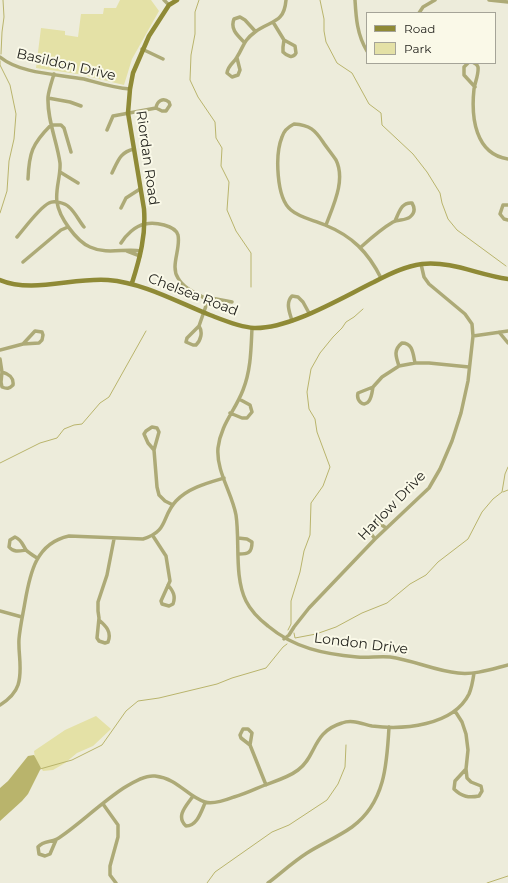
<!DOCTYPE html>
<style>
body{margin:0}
#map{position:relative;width:508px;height:883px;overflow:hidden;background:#edecdb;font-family:Montserrat,sans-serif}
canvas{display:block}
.legend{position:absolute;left:366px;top:12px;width:130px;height:52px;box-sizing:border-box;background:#faf9e8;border:1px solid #a5a498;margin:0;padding:5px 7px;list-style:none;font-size:12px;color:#25251f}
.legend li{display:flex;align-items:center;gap:8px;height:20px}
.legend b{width:20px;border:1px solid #a5a498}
</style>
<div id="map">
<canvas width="508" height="883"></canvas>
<ul class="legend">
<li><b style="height:5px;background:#8f8a36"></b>Road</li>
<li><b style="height:11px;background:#e4e1a6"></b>Park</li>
</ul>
</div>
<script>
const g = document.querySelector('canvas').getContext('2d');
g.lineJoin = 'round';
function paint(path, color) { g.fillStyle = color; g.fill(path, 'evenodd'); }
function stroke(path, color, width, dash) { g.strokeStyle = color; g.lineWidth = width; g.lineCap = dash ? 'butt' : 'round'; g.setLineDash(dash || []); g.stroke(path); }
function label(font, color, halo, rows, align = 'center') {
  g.font = font + ' Montserrat,sans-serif'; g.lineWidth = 4; g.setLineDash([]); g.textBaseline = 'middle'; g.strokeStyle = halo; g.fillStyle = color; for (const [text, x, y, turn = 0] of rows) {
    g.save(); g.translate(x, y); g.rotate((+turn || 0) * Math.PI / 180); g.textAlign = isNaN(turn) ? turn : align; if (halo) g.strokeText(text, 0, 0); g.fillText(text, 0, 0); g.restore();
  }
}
paint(new Path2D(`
 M 120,0 L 151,0 L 159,11 L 132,59 L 124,85 L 78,74 L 36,68 L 41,28 L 65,31 L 65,35 L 78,37 L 81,14 L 103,14 L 104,8 L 116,8 Z
 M 96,716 L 111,729 L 93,746 L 77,753 L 65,763 L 53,770 L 43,771 L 35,759 L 34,751 L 65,730 Z`), '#e4e1a6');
paint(new Path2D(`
 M 34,755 L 41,768 L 28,794 L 22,801 L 0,821 L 0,788 L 8,781 L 28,756 Z`), '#b9b46c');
stroke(new Path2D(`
 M 199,0 L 195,12 L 195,34 L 191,55 L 190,80 L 198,97 L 215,122 L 216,138 L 222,148 L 221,166 L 229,182 L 227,210 L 236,231 L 251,253 L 251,287
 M 320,0 L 324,19 L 324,31 L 326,42 L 337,63 L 352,73 L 369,104 L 381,113 L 382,125 L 413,154 L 427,172 L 440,193 L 442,203 L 448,219 L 457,230 L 506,266
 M 1,54 L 2,32 L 4,17 L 3,0
 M 0,213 L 7,191 L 9,161 L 14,139 L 16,114 L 10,85 L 0,65 L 0,61
 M 0,463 L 40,443 L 57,438 L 64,429 L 74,425 L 82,424 L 100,403 L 109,397 L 146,331
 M 503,492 L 508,490
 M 288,630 L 291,624 L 291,601 L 300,572 L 304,551 L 310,535 L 311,503 L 323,486 L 330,467 L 317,432 L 315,419 L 309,409 L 307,392 L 311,369 L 320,353 L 333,337 L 342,328 L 346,322 L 354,317 L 363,309
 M 294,633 L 295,638 L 316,634 L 336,627 L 362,613 L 387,603 L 410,584 L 426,575 L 438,562 L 468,539 L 482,512 L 493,499 L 502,492 L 505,474 L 508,467
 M 40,769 L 72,760 L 102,745 L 126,711 L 138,701 L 159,698 L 217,684 L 232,678 L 266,668 L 283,647 L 287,644
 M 207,883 L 215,872 L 272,832 L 289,825 L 327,800 L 338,784 L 345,767 L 346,745
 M 487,883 L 508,876`), '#b9b46c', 1);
stroke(new Path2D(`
 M 164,0 L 169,5
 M 355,0 C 356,17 357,35 367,51
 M 489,0 L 508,2
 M 419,13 L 423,7 L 435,0
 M 273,22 L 284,40 L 283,47 L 283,52 C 287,56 293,59 296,53 L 295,46 L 284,40
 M 244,42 C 237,35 230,29 234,19 L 240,17 L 245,20 L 255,31
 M 142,49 L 163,59
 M 0,57 C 21,74 57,74 84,79 C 99,83 114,88 130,89
 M 237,58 L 240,70 L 238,75 L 232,77 L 227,73 C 228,65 234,63 237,57 C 244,46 243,41 255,32 C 271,20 284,24 286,0
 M 468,63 L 464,67 L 464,75 L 475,87
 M 474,63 C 476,64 477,64 478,67 C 479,74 475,82 474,89 C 471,117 475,154 508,159
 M 54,74 C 52,81 49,89 48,97 C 47,120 57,141 60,163 C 61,175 55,190 57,202 C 59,217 76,241 90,247 C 107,255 125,248 141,251
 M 48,98 L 70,102 L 81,106
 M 107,130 L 113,116 L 156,108 L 162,111 L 166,111 L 170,105 L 169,102 C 163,97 157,101 156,108
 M 60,172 L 78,183
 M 112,173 C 118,161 120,152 134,149
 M 28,179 C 29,153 32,144 51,125 L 61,125 L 64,128 L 71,152
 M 508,205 L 503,205 L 500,214 L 504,219 L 508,220
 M 121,208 L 126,198 L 140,189
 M 326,225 C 333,206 346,180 336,160 C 332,154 327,148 323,142 C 315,130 310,125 294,124 C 288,127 284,130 282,137 C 275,154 276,198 291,210 C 300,218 314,220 325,225 C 352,236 368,252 381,278
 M 17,237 C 24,229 40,207 49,203 C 54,200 65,203 69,207 C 75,212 79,221 84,227
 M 121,243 C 126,235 135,226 145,224 C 155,222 175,225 178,235 C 181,249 170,266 178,278 C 184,289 198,294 208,300
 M 361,247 C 371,238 381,229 393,222 C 398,219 405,221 410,217 C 415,213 415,208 412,203 C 401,202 399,213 395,221
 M 127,251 L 140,256
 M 23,262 L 61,230 L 68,227
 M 208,300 L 211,298 L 232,302
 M 292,321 C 290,313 285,303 292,296 L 298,297 L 303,302 L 309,313
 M 199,326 C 203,332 201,340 196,345 L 193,345 L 186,342 L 187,338 L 199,326 L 208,300
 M 252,328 C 251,349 251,370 243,390 C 235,411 221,424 218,448 C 216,471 232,493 236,515 C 240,541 234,577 246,601 C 251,611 259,619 268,626 C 294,648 324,654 357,657 C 368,658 379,656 390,657 C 413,660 435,671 458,673 C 475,675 492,669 508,665
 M 499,332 L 508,343
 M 473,336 L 508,331
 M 0,350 L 23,344 L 39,343 L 42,340 L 43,335 L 42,332 L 35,331 L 23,344
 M 0,359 L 2,372 L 1,382 L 2,387 C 7,389 9,389 13,385 C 14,377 9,374 2,372
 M 399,366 C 396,357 393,350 402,343 C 413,343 413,354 415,363
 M 373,387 C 372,392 372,397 369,401 C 364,408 356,401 358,393 L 373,387 L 382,377 L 399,366 L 415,363 L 429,363 L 469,367
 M 230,413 L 242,418 L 247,418 L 252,412 L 250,405 L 239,399
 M 154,450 L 148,443 L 144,434 L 146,431 L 152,427 L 157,428 L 159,432 L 154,450 L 157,487 L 159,495 L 165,501 L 173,505
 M 153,536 L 166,556 L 170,581 L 161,601 L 162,604 L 169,606 L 173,604 C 176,596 173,591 168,585
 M 238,538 L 247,539 L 252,542 C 252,553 248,554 239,554
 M 375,539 L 369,531 L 370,526 L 375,522 L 379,523 L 386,528
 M 26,550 C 20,551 14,553 9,547 L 10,540 L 15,537 C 22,540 22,544 26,550 C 29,553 34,556 37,558
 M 0,611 L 22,617
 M 99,620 C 106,626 112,632 108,642 L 105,643 L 99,641 L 97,638 L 99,618 L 98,611 L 98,602 L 107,575 L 114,539
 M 284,639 L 289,635 L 294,627 L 309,608 L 375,539 L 429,488 L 440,469 L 452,441 L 461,413 L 468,381 L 473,336 L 472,324 L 465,314 L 429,284 L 424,277 L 421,264
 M 0,705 C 8,700 15,694 18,685 C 23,670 18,654 19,639 C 20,627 23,614 25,602 C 30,573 36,543 69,536 L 143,539 C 169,531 161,517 176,501 C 188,488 207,483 224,478
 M 455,711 L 462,722 L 466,734 L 468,750 L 466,769 L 455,781 L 454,789 C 462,797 469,798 479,796 L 482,791 L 481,786 L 471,782 L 467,778 L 466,769
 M 250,745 L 241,738 L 240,735 L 243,729 L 248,729 L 252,733 L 250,745 L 266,785
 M 193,796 C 187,805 175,816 186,826 C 197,826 201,812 205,803
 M 103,804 L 118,825 L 118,837 L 110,866 L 110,875 L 116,883
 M 56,840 L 50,854 L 45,856 L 39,854 L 38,847 C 44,840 50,843 57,839 C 80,826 130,773 155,776 C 179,779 186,796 205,802 C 213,805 226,800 234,797 C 245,794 255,789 265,785 C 276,781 289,777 298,770 C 317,756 312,732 342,723 C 352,719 362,724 372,726 C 403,730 453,726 469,694 C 472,687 473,680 474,673
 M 268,883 C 281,873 293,862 307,853 C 321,844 338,837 352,827 C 385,803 387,764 389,727`), '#adaa77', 3.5);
stroke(new Path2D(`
 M 0,280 C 32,294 74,277 108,280 C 144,283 177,302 210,315 C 223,320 239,327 254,328 C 290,329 341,298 374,282 C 389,274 405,266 422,264 C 453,261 478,275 508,279
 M 132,283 C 140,258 146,235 144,209 L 128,113 L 130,89 L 133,73 L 149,36 L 169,5 L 177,0`), '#8f8a36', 4.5);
label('14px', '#25251f', '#faf9e8', [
 ["Basildon Drive",66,65,13],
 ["Riordan Road",147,158,82],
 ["Chelsea Road",193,295,21],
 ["Harlow Drive",392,506,-46],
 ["London Drive",361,644,7]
]);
</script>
